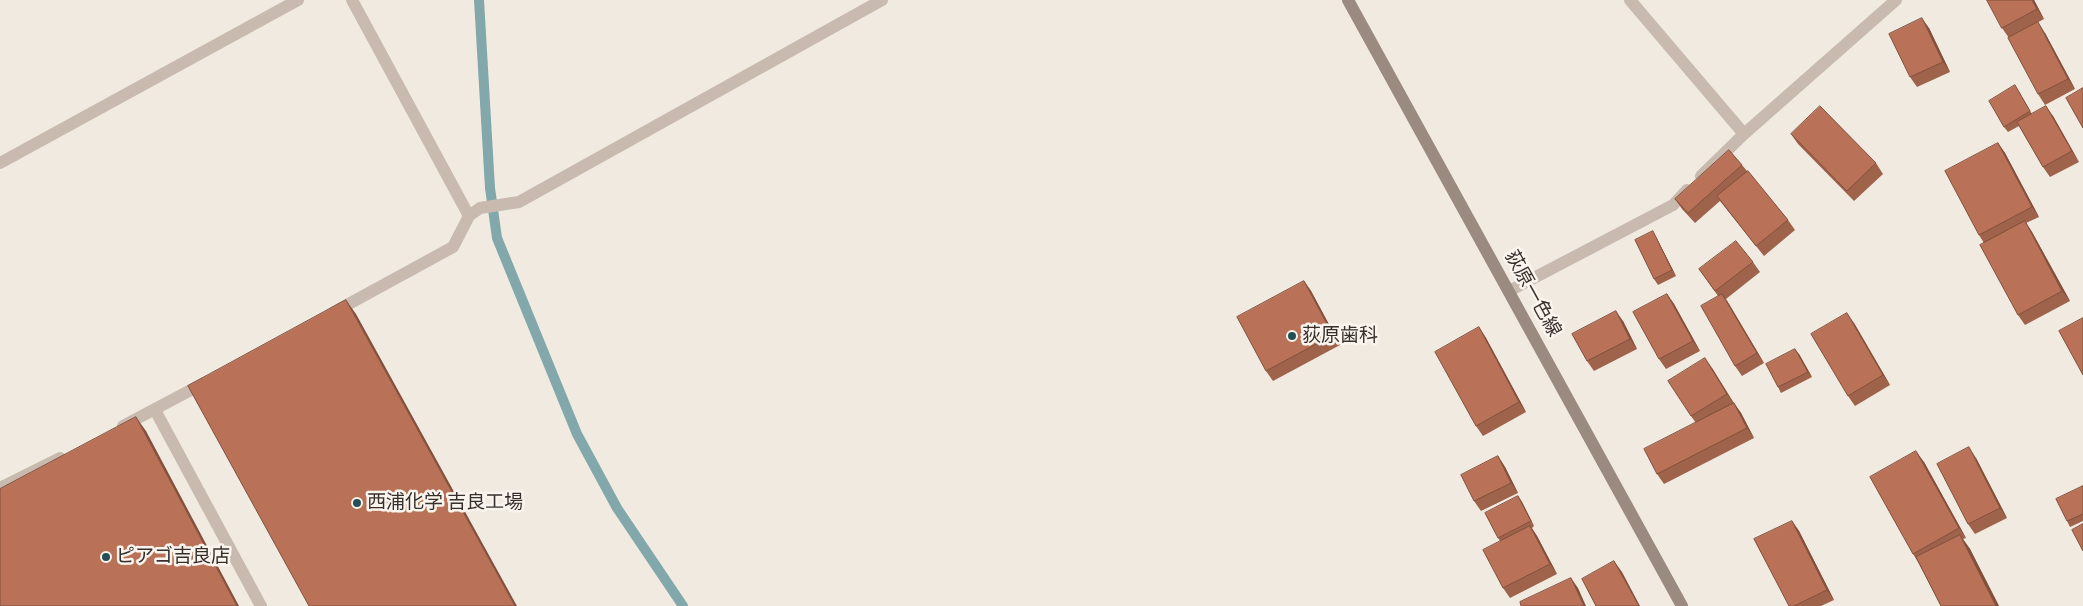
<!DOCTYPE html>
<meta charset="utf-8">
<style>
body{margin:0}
canvas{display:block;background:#f1eae1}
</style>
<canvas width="2083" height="606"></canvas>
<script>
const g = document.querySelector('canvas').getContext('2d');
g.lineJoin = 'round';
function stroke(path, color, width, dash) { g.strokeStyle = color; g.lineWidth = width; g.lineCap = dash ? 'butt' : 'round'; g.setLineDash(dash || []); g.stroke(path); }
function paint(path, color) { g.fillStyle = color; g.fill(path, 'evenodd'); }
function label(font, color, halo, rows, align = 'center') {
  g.font = font + ' "Titillium Web","Noto Sans JP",sans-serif'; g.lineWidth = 5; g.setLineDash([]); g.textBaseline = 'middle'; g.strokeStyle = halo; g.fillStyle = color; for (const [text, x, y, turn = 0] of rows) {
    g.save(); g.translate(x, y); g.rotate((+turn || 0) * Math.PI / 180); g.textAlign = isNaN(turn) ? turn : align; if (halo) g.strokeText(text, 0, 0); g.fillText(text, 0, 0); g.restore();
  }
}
stroke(new Path2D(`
 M 479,0 L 490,188 L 497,238 L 577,434 L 617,508 L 683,606`), '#83a8ab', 10);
stroke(new Path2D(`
 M 352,0 L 469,216
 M 1630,0 L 1744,134
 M 0,163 L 298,0
 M 1701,176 L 1744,134 L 1896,0
 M 1509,291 L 1673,205 L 1687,190
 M 334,312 L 453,247 L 469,216 L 480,208 L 519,202 L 882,0
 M 155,410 L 261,606
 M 123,426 L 204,383
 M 0,488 L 60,458`), '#c8baae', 12);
stroke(new Path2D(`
 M 1348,0 L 1682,606`), '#9b8a7f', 12);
paint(new Path2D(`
 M 1987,0 L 2034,0 L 2044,19 L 2009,38 L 2002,28 Z
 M 1929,28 L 1950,72 L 1917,87 L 1910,77 Z
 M 2045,33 L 2075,89 L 2045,105 L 2038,94 Z
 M 2015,85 L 2032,114 L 2053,116 L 2079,162 L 2050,177 L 2043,167 L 2019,126 L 2008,132 L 2004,127 Z
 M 1791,134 L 1876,163 L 1883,174 L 1854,201 L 1798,144 Z
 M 1998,143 L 2005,153 L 2039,217 L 2026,223 L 2032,232 L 2070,301 L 2025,325 L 2018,315 L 1984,243 L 1979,235 Z
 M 1742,165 L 1747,171 L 1788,220 L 1795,230 L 1764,256 L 1720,201 L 1695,223 L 1682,209 L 1675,199 Z
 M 1656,237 L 1676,276 L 1658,285 L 1654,279 Z
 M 1753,262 L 1760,272 L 1726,299 L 1764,363 L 1742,376 L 1735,366 L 1718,296 L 1699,269 Z
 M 1304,281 L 1311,291 L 1340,345 L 1273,381 L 1266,371 Z
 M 1667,294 L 1674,304 L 1700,351 L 1666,369 L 1659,359 Z
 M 1623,321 L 1637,349 L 1594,371 L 1587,361 Z
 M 1854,323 L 1890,385 L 1855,406 L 1848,396 Z
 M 1479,327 L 1486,338 L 1526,412 L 1483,436 L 1476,426 Z
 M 1799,354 L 1812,377 L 1781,393 L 1778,387 Z
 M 1712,368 L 1734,403 L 1741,413 L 1754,438 L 1664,484 L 1657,474 L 1696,423 L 1691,416 Z
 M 1498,456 L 1505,467 L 1518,493 L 1481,511 L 1474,501 Z
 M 1976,458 L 2007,518 L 1975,534 L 1968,524 Z
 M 1924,462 L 1966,538 L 1963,539 L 1970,549 L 1999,606 L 1941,606 L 1918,562 L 1913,554 Z
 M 2083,486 L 2083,521 L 2070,527 L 2067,521 Z
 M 1518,496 L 1522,502 L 1534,526 L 1532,528 L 1537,536 L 1557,574 L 1510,598 L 1503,588 L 1500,541 L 1498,538 Z
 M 1792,521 L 1799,531 L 1834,600 L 1821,606 L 1789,606 Z`), '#9f624b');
paint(new Path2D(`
 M 2032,0 L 2034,0 L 2044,19 L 2037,9 Z
 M 1922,18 L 1929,28 L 1950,72 L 1943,62 Z
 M 2038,22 L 2045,33 L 2075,89 L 2068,79 Z
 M 2046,106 L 2053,116 L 2079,162 L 2072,151 Z
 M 1998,143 L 2005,153 L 2039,217 L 2032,207 Z
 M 2025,221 L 2032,232 L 2070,301 L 2062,291 Z
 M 1653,231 L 1656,237 L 1676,276 L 1672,270 Z
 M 1304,281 L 1311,291 L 1340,345 L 1333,335 Z
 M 1667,294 L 1674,304 L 1700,351 L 1693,341 Z
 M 1722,294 L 1729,304 L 1764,363 L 1757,353 Z
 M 346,300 L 356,314 L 517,606 L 515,606 Z
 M 1616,311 L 1623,321 L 1637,349 L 1630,339 Z
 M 1847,313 L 1854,323 L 1890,385 L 1883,375 Z
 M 1479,327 L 1486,338 L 1526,412 L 1519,402 Z
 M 1795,349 L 1799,354 L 1812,377 L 1808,372 Z
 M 1705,358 L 1712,368 L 1734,404 L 1727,394 Z
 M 1734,403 L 1741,413 L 1754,438 L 1747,428 Z
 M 136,417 L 146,431 L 239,606 L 237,606 Z
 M 1969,447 L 1976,458 L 2007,518 L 2000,508 Z
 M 1916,451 L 1924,462 L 1966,538 L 1959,528 Z
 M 1498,456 L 1505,467 L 1518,493 L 1511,483 Z
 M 1518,496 L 1522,502 L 1534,526 L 1531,521 Z
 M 1792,521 L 1799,531 L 1834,600 L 1827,590 Z
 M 1530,526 L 1537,536 L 1557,574 L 1550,564 Z
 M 1960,535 L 1970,549 L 1999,606 L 1996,606 Z
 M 1614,561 L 1622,572 L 1640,606 L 1639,606 Z
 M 1571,578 L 1578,588 L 1586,606 L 1584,606 Z`), '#82503d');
const building = new Path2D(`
 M 1987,0 L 2032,0 L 2037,9 L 2002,28 Z
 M 1922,18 L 1943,62 L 1910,77 L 1889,34 Z
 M 2038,22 L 2068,79 L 2038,94 L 2008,38 Z
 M 2015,85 L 2030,111 L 2004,127 L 1989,101 Z
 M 2083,88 L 2083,128 L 2066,98 Z
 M 1820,106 L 1876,163 L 1847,191 L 1791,134 Z
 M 2046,106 L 2072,151 L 2043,167 L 2017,122 Z
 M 1998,143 L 2032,207 L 1979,235 L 1945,171 Z
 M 1729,150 L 1742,165 L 1688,213 L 1675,199 Z
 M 1748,171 L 1788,220 L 1756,246 L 1717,196 Z
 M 2025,221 L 2062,291 L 2018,315 L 1980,245 Z
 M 1653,231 L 1672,270 L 1654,279 L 1635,240 Z
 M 1736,241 L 1753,262 L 1715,291 L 1699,269 Z
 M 1304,281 L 1333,335 L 1266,371 L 1237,317 Z
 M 1667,294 L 1693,341 L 1659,359 L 1633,312 Z
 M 1722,294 L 1757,353 L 1735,366 L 1701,306 Z
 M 346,300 L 515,606 L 309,606 L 188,386 Z
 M 1616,311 L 1630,339 L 1587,361 L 1572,334 Z
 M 1847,313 L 1883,375 L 1848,396 L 1811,334 Z
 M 2083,318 L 2083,375 L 2059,331 Z
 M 1479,327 L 1519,402 L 1476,426 L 1435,352 Z
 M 1795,349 L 1808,372 L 1778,387 L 1766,364 Z
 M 1705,358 L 1727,394 L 1691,416 L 1668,381 Z
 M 1734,403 L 1747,428 L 1657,474 L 1644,449 Z
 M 136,417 L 237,606 L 0,606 L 0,489 Z
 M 1969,447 L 2000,508 L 1968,524 L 1937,464 Z
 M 1916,451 L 1959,528 L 1913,554 L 1870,477 Z
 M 1498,456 L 1511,483 L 1474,501 L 1461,475 Z
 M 2083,486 L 2083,514 L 2067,521 L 2056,499 Z
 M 1518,496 L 1531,521 L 1498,538 L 1485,513 Z
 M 1792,521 L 1827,590 L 1794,606 L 1789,606 L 1754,539 Z
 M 2083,524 L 2083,551 L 2072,530 Z
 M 1530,526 L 1550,564 L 1503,588 L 1483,550 Z
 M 1960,535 L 1996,606 L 1941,606 L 1916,557 Z
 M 1614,561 L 1639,606 L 1596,606 L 1582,579 Z
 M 1571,578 L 1584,606 L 1521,606 L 1520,602 Z`);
paint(building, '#b97257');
stroke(building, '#82503d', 1);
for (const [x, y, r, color] of [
 [1292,336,5,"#254f54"],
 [357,503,5,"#254f54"],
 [106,557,5,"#254f54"]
]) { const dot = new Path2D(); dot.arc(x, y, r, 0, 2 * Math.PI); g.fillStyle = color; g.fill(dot); stroke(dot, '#f9f4ed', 2); }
label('19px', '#372f2b', '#f9f4ed', [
 ["荻原一色線",1532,294,61]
]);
label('19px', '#372f2b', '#f9f4ed', [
 ["荻原歯科",1302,336],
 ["西浦化学 吉良工場",367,503],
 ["ピアゴ吉良店",116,557]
], 'left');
</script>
